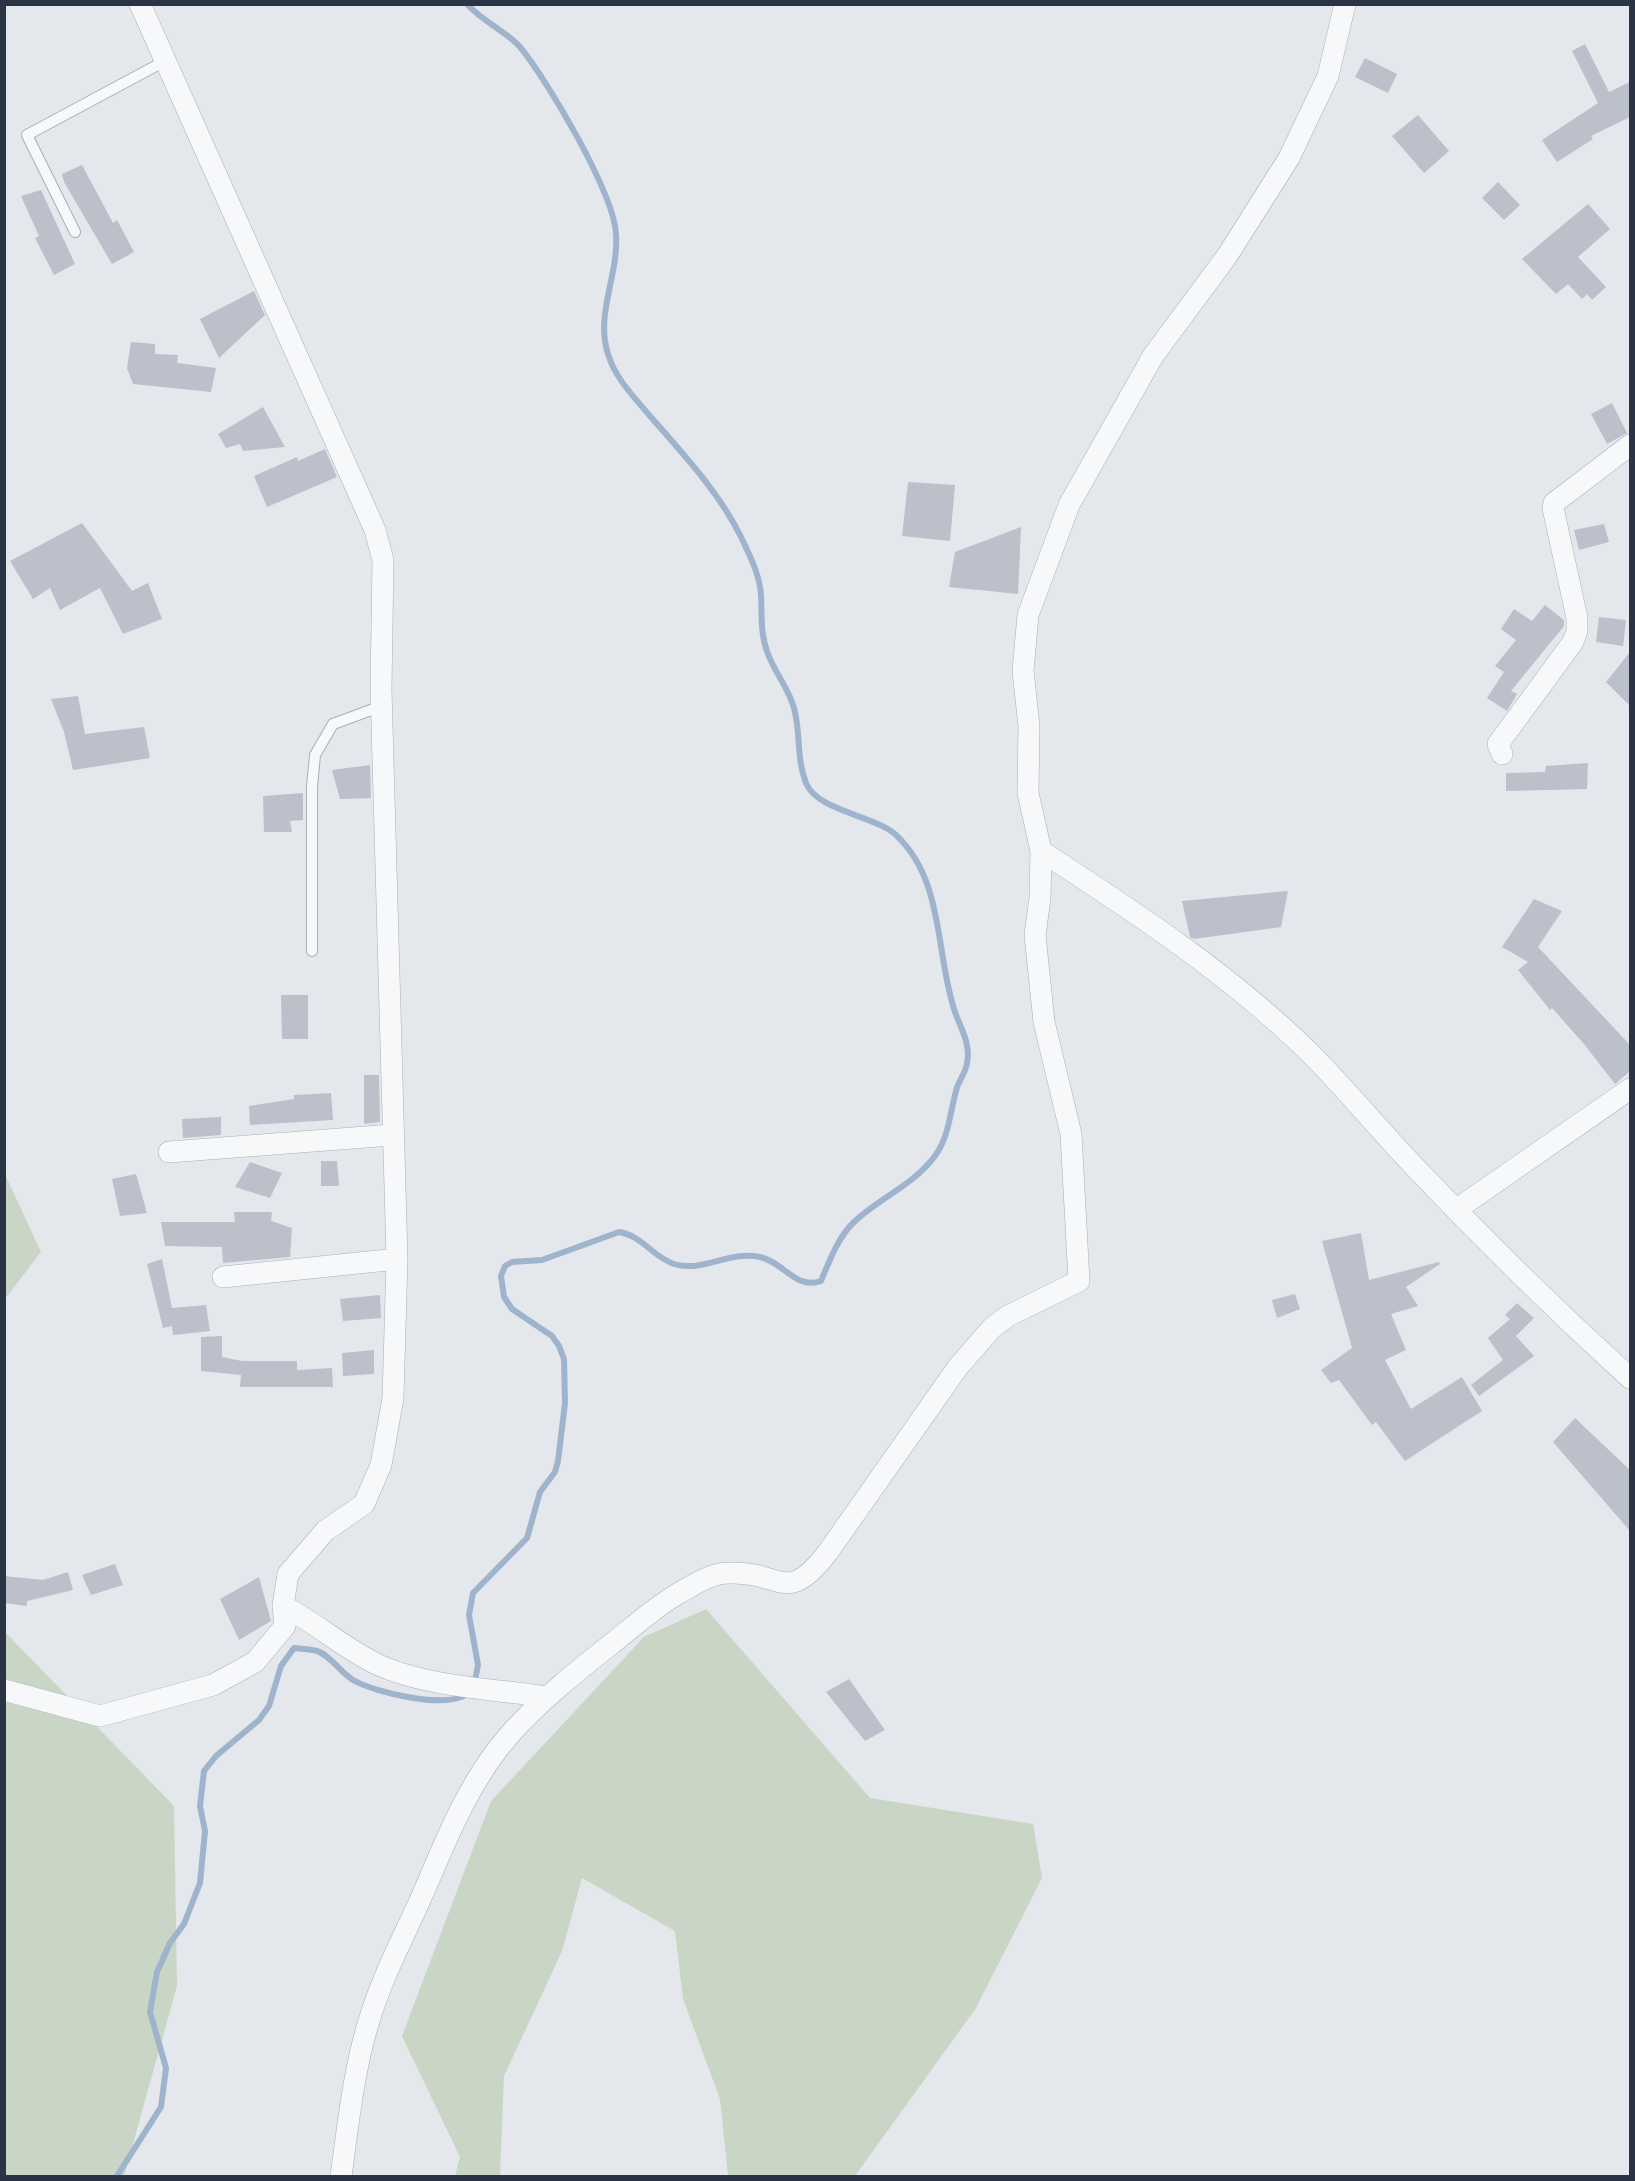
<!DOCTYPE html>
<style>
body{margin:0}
#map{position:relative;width:1635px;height:2181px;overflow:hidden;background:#e4e7ec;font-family:Rubik,sans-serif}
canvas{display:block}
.frame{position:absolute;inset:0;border:6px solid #2b3445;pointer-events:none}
</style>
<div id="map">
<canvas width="1635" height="2181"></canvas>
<div class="frame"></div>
</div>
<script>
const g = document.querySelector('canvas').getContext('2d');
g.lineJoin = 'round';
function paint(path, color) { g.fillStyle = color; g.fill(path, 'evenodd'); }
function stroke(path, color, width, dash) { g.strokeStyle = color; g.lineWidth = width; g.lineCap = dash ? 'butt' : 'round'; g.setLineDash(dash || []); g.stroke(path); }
paint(new Path2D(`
 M 4,1172 L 41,1252 L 5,1299 L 4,1299 Z
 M 706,1609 L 870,1798 L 1033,1824 L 1042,1878 L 976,2008 L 855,2176 L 728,2176 L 720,2099 L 683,1999 L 675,1931 L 582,1878 L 562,1951 L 504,2076 L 500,2176 L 455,2176 L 460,2157 L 402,2036 L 491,1801 L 644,1637 Z
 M 4,1631 L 174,1806 L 177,1986 L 124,2176 L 5,2176 Z`), '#c9d6c5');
stroke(new Path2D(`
 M 467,4 C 483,22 507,32 520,47 C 548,81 614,193 616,234 C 619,275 595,314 608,354 C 615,378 634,397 650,416 C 683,454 719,492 741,537 C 750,556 759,573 761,594 C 762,615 760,634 768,654 C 775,673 789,689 794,708 C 801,733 796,758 806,783 C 817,811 874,815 896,835 C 945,881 935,954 955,1012 C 961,1029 971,1044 967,1063 C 966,1073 958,1081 956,1091 C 949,1117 949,1140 931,1161 C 909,1187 878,1199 854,1222 C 838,1237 829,1262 821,1281 C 795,1290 784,1262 760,1257 C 730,1250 703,1273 674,1264 C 653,1257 641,1235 619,1232 L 542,1260 L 512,1262 L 505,1266 L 501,1276 L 504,1297 L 512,1309 L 552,1336 L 559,1346 L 564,1359 L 565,1403 L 558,1461 L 555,1472 L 540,1492 L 527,1538 L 473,1593 L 469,1615 L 478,1665 L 474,1685
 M 117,2176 L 161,2107 L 166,2068 L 150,2012 L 157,1972 L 170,1943 L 184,1924 L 200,1883 L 205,1831 L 200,1806 L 204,1771 L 216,1756 L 259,1720 L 269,1706 L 281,1666 L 294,1648 C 302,1649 310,1649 317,1651 C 330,1655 341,1673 353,1680 C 376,1693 447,1710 469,1693`), '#9fb4cc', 6);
paint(new Path2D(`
 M 1585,44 L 1609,92 L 1630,82 L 1630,117 L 1591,136 L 1593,139 L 1557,162 L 1542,140 L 1598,103 L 1572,51 Z
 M 1365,58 L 1397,74 L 1388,93 L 1355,77 Z
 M 1418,115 L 1449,151 L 1424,173 L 1392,136 Z
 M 82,165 L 113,223 L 117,220 L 134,252 L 112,264 L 64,182 L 62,174 Z
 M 1498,182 L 1520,205 L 1504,220 L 1482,198 Z
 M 41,190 L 75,264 L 54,275 L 35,238 L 39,236 L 21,196 Z
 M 1588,204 L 1610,229 L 1578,257 L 1606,287 L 1592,300 L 1587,294 L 1582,299 L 1568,284 L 1556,294 L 1522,259 Z
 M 254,291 L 265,315 L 219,358 L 200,319 Z
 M 131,342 L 155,344 L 155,354 L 178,355 L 177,363 L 216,368 L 211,392 L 133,384 L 127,368 Z
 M 1612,403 L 1627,433 L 1607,444 L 1591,414 Z
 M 263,407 L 285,447 L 243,451 L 240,444 L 226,448 L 218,434 Z
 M 325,449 L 337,477 L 267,507 L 254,476 L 297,457 L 298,461 Z
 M 908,482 L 955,485 L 950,541 L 902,536 Z
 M 82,523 L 132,591 L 148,583 L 162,619 L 123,634 L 100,588 L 60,610 L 50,588 L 33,599 L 10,561 Z
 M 1604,524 L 1609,542 L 1579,550 L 1574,530 Z
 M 1021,527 L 1018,594 L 949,587 L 955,552 Z
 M 1545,605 L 1564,620 L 1564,626 L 1511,691 L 1517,694 L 1507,711 L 1487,698 L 1504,672 L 1495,666 L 1516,640 L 1501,629 L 1514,609 L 1532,621 Z
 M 1599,617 L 1626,620 L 1623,646 L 1596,642 Z
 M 1630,652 L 1630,706 L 1606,682 Z
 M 78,696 L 85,734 L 144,727 L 150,758 L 73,770 L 64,732 L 51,699 Z
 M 1588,763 L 1587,789 L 1506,791 L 1506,773 L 1545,772 L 1546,766 Z
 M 370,765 L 371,798 L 340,799 L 332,770 Z
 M 303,793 L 303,820 L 290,821 L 292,832 L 264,832 L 263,796 Z
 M 1288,891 L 1281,927 L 1194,939 L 1190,937 L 1182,901 Z
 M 1534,899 L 1562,911 L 1538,947 L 1630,1045 L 1630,1071 L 1615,1084 L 1584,1044 L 1552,1008 L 1550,1010 L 1518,970 L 1528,962 L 1502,947 Z
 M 281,995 L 308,995 L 308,1039 L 282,1039 Z
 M 364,1075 L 379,1075 L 380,1122 L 364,1124 Z
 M 331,1093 L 333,1120 L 250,1125 L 249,1106 L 294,1099 L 294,1095 Z
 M 221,1117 L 221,1135 L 183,1138 L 182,1119 Z
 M 321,1161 L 337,1161 L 339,1186 L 321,1186 Z
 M 250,1162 L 282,1173 L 270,1198 L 235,1187 Z
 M 136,1174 L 147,1213 L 120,1216 L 112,1179 Z
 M 234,1212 L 272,1212 L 271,1221 L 292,1228 L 290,1257 L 223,1263 L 222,1247 L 165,1246 L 161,1222 L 235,1222 Z
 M 1361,1233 L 1369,1280 L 1439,1262 L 1440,1264 L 1406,1287 L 1418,1306 L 1391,1314 L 1406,1350 L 1385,1360 L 1411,1409 L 1462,1377 L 1482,1411 L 1405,1461 L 1376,1422 L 1372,1425 L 1339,1380 L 1331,1383 L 1321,1370 L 1352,1348 L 1322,1241 Z
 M 162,1259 L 172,1308 L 206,1305 L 210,1331 L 173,1335 L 172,1326 L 163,1328 L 147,1264 Z
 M 1295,1294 L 1300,1309 L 1277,1318 L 1272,1300 Z
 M 380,1295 L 381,1318 L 343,1321 L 340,1299 Z
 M 1517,1303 L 1534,1318 L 1516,1336 L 1534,1356 L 1479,1396 L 1471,1385 L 1503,1360 L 1488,1338 L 1510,1319 L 1505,1315 Z
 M 222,1336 L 222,1357 L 242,1361 L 297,1361 L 297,1370 L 332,1368 L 333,1387 L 240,1387 L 241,1375 L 201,1371 L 201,1337 Z
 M 374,1350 L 374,1374 L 343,1376 L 342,1353 Z
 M 1575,1418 L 1630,1470 L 1630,1531 L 1553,1442 Z
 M 115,1564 L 123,1585 L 91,1595 L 82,1575 Z
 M 68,1572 L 73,1590 L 27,1601 L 27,1606 L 4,1603 L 4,1576 L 43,1580 Z
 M 259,1577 L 271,1621 L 239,1640 L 220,1599 Z
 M 849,1679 L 885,1730 L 865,1741 L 826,1692 Z`), '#bbc0ca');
const service = new Path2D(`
 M 75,232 L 27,135 L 165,61
 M 312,951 L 312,787 L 315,755 L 333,724 L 382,706`);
const minor = new Path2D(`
 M 1502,754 L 1498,744 L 1573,642 L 1577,631 L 1577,618 L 1553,508 L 1554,503 L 1630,445
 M 1041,851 C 1136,913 1227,972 1309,1052 C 1344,1087 1376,1126 1410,1162 C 1480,1236 1554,1309 1630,1378
 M 169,1152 L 392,1135
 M 1457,1209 L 1630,1089
 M 223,1277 L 397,1259
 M 283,1606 C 317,1623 345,1650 381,1666 C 429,1687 494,1689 547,1697
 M 4,1690 L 100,1716 L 213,1685 L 255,1662 L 285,1626 L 283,1606 L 288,1574 L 325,1531 L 364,1504 L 381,1465 L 393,1398 L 397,1259 L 381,689 L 383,560 L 375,530 L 140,4
 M 341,2176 C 348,2126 353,2074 368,2024 C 382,1975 408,1929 428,1882 C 450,1830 473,1775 512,1732 C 541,1700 576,1672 610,1645 C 633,1627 655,1607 679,1593 C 695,1584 711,1573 729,1573 C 782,1571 786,1607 828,1552 L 958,1367 L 992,1328 L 1008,1316 L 1079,1281 L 1071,1134 L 1044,1022 L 1035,935 L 1040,898 L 1041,851 L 1028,793 L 1029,726 L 1023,671 L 1028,615 L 1069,505 L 1153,356 L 1227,256 L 1289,158 L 1328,76 L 1345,4`);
stroke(service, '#a9aeb7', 12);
stroke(minor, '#a9aeb7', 22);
stroke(service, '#f7f8fa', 10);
stroke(minor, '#f7f8fa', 21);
</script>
